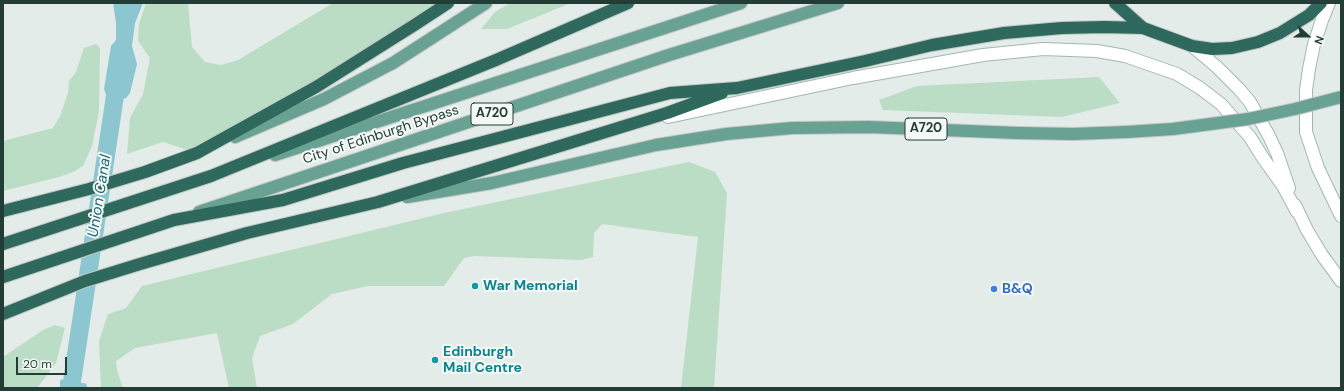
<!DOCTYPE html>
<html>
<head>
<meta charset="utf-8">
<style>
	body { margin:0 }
	#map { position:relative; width:1344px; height:391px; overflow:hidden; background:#e3ece8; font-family:"DM Sans",sans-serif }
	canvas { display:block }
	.frame { position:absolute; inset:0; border:4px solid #233d36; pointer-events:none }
	.north { position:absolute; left:1288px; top:16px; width:40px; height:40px; -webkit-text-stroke:3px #f4f9f6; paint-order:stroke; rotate:111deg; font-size:11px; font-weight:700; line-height:16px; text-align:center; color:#233d36 }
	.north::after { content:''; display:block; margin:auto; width:14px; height:18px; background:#233d36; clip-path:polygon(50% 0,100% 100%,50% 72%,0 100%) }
	.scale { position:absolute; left:16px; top:357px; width:51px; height:18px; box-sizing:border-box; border:2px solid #233d36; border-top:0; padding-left:5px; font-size:12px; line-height:14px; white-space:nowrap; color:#233d36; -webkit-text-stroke:3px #f4f9f6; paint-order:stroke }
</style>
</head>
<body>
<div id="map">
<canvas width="1344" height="391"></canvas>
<div class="frame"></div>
<div class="north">N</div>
<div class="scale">20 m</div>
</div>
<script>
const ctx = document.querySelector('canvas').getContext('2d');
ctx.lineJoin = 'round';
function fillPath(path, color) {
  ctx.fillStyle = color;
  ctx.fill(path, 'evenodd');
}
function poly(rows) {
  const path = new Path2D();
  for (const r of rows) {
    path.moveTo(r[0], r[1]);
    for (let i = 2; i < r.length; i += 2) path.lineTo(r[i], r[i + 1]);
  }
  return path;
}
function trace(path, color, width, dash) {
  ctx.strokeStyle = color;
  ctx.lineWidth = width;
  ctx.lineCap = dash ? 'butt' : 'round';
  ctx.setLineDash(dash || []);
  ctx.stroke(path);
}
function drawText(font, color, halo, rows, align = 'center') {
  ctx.font = font + ' "DM Sans",sans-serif';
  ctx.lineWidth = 4;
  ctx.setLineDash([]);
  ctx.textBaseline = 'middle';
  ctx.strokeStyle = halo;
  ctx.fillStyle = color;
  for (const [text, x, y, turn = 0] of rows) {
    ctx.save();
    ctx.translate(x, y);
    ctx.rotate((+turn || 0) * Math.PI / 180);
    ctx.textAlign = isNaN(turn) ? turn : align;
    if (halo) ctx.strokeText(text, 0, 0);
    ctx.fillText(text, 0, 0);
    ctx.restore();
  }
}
fillPath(poly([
	[146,3,188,3,192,47,205,62,221,65,238,60,333,3,448,3,197,153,163,142,127,154,130,118,143,94,150,58,138,41,139,24],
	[510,3,571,3,507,29,481,29,495,12],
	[96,44,100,48,99,111,92,146,83,166,73,172,59,177,3,191,3,141,53,128,60,116,68,93,69,81,76,72,84,48],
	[1099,77,1120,103,1062,117,883,110,879,100,917,86],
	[689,162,715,172,727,193,714,388,681,388,698,237,602,224,594,233,593,257,581,260,475,256,464,258,444,286,368,286,332,294,293,324,260,336,252,358,257,388,229,388,217,333,135,348,116,361,117,370,123,388,101,388,99,341,108,314,126,308,142,286,444,213],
	[55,325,65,328,56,363,37,388,3,388,3,357,43,330]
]), '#bcddc5');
fillPath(poly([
	[113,3,143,3,135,23,132,46,137,64,130,93,113,114,104,89,111,46,116,40,116,23],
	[76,359,87,386,86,388,60,388,60,381]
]), '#8cc6d0');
fillPath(poly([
	[104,95,115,97,128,99,114,115,112,116],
	[76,357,78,358,88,384,59,379]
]), '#e3ece8');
trace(poly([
	[71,388,116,89]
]), '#8cc6d0', 18);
const secondary = poly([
	[1329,3,1322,20,1314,44,1309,69,1306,90,1306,132,1318,168,1341,216],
	[1192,46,1217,67,1239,89,1250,102,1269,136,1277,153,1289,188],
	[668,117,853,78,983,55,1043,49,1097,51,1125,56,1177,74,1200,88,1221,104,1250,137,1263,158,1283,186,1297,212],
	[1295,205,1307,230,1322,255,1341,281]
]);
const primary = poly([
	[235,137,324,99,393,63,486,3],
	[275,155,741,3],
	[407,197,492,183,656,145,726,134,792,128,869,127,1018,133,1073,134,1126,132],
	[199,212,669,55,838,3]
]);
const highway = poly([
	[1115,3,1143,28,1192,46,1212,49,1232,48,1258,42,1280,33,1309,15,1321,3],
	[3,211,89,189,145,172,197,153,316,87,416,24,448,3],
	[3,244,211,176,496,60,628,3],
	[3,277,174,220,283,200,403,163,670,93,737,88,865,61,932,45,1004,33,1062,28,1104,27,1143,28],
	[3,314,85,281,140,264,247,233,378,202,667,113,722,93]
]);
trace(secondary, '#a1b8b0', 14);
trace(primary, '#c1c9c7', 14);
trace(highway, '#c1c9c7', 14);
trace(secondary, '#fff', 12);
trace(primary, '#69a192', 12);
trace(highway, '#2f695d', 12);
const primaryBridge = poly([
	[1126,132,1173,129,1248,119,1295,109,1341,97]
]);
trace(primaryBridge, '#c1c9c7', 14, []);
trace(primaryBridge, '#69a192', 12);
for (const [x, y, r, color] of [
	[475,286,4,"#0f9aa8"],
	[994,289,4,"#3f7fe0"],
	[435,360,4,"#0f9aa8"]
]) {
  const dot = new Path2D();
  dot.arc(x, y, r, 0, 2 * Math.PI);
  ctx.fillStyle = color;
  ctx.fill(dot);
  trace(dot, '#f4f9f6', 1.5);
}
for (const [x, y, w] of [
	[492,114,42],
	[926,129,42]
]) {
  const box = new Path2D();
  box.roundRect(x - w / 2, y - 11, w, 22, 3);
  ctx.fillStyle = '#f4f9f6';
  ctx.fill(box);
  trace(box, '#233d36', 1);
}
drawText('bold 13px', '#233d36', null, [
	["A720",492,114],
	["A720",926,129]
]);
drawText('14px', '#233d36', '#f4f9f6', [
	["City of Edinburgh Bypass",381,135,-18]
]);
drawText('bold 14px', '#0d838f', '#f4f9f6', [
	["War Memorial",483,286],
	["Edinburgh",443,352],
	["Mail Centre",443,368]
], 'left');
drawText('bold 14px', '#366cbe', '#f4f9f6', [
	["B&Q",1002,289]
], 'left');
drawText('italic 15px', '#1e6978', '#f4f9f6', [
	["Union Canal",100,196,-81]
]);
</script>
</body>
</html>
